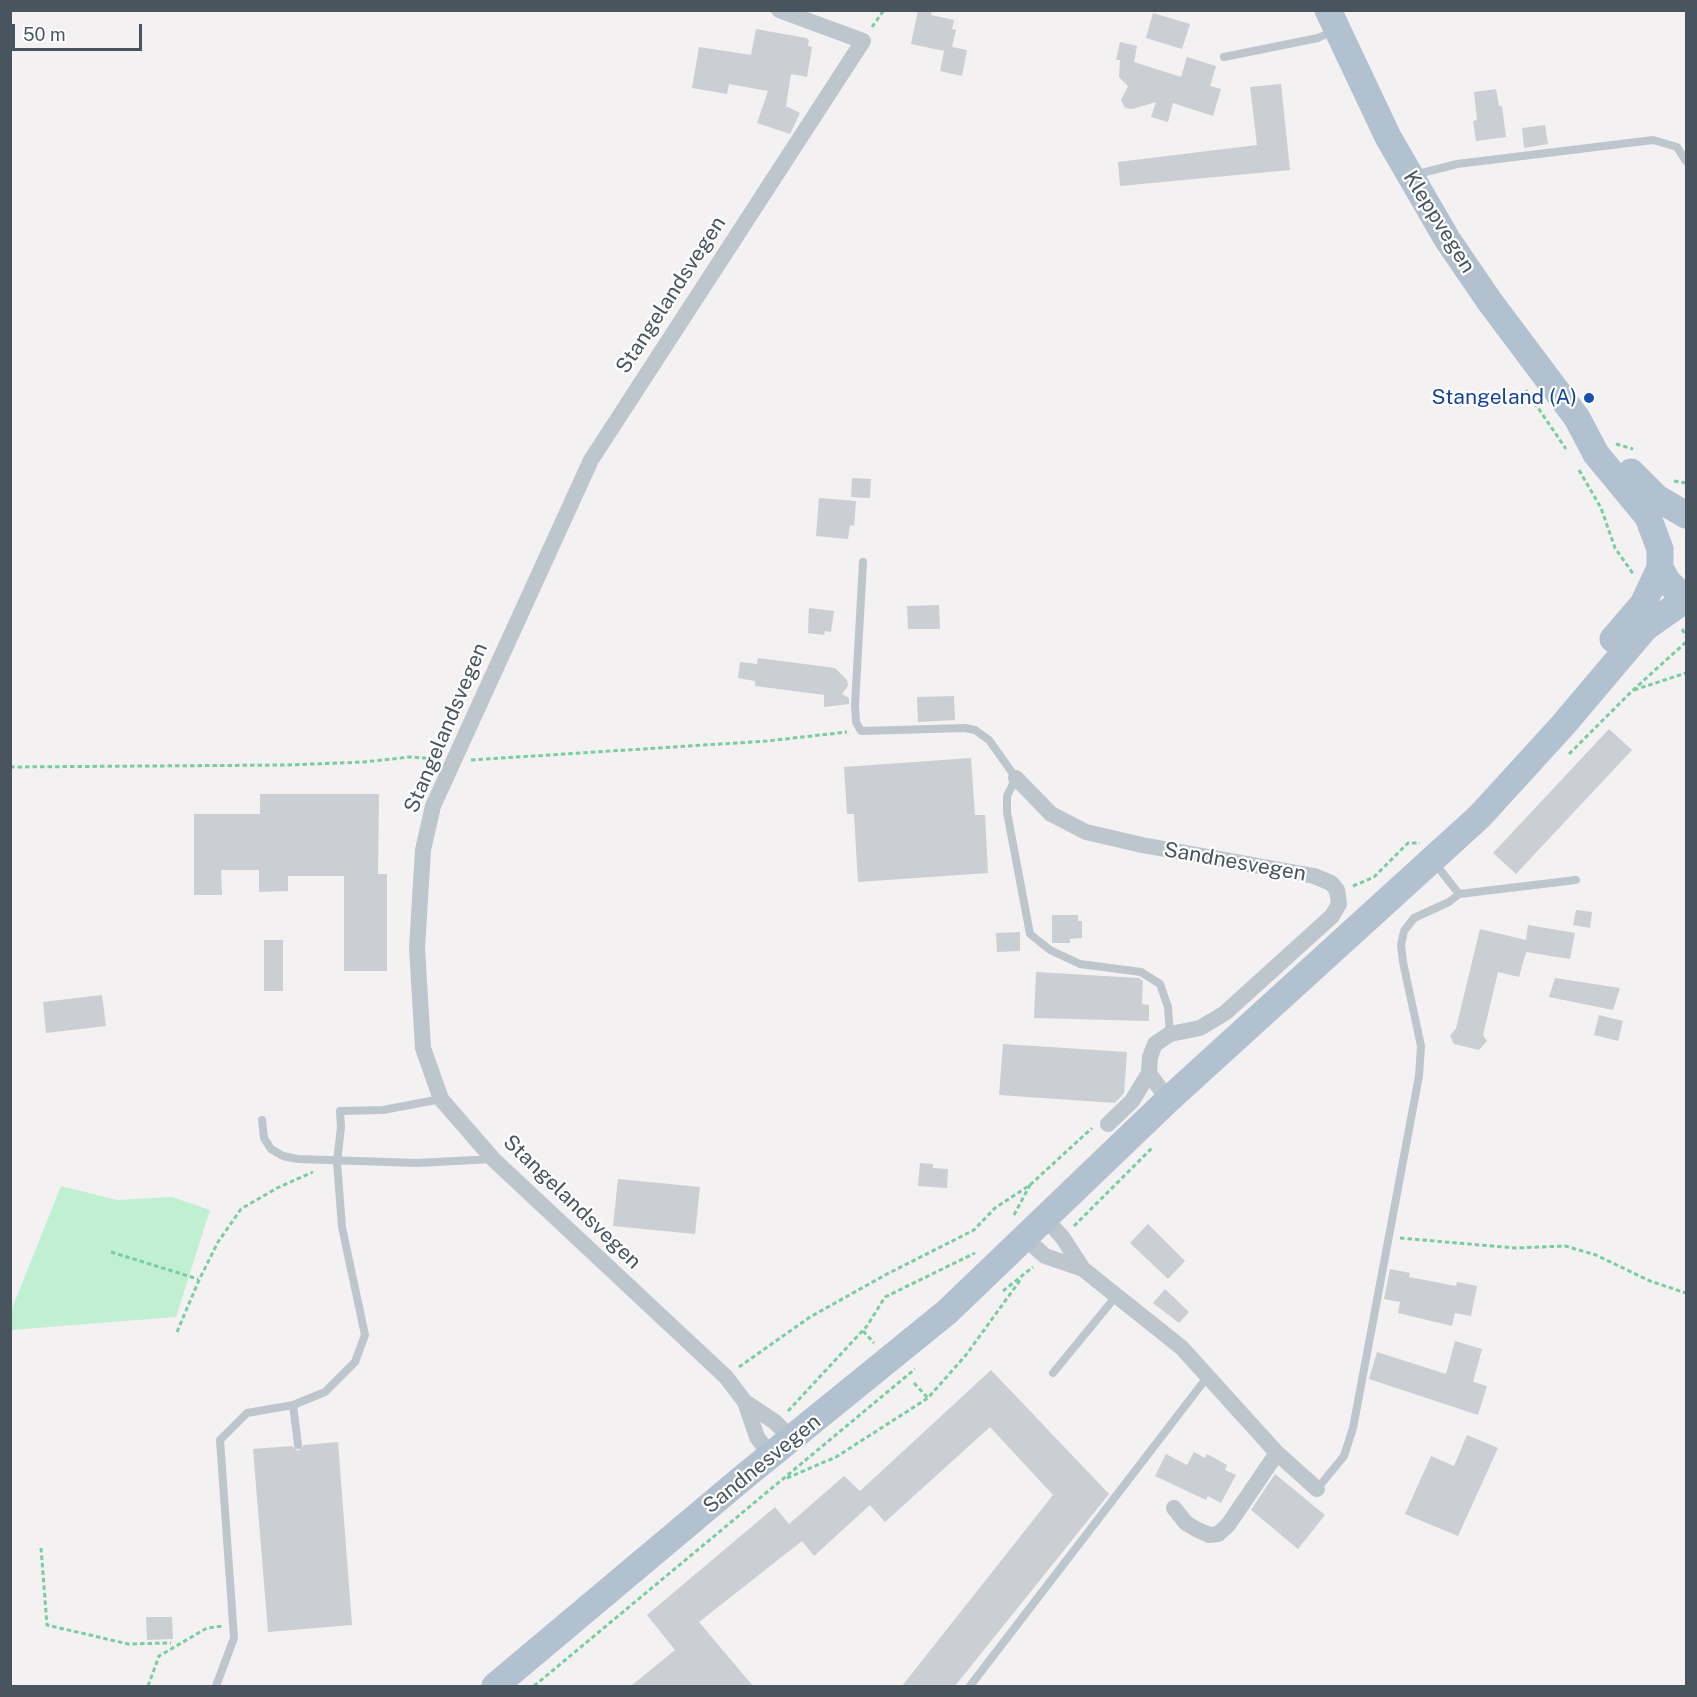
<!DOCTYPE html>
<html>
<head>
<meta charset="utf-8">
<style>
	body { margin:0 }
	#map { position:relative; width:1697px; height:1697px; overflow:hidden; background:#f3f1f1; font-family:"Public Sans",sans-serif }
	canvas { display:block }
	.frame { position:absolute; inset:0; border:12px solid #49555e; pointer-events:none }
	.scale { position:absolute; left:12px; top:24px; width:130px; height:27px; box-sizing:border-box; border:3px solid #49555e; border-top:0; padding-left:8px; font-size:18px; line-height:21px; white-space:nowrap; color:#49555e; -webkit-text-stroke:4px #fff; paint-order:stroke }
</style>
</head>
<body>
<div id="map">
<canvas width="1697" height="1697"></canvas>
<div class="frame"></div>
<div class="scale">50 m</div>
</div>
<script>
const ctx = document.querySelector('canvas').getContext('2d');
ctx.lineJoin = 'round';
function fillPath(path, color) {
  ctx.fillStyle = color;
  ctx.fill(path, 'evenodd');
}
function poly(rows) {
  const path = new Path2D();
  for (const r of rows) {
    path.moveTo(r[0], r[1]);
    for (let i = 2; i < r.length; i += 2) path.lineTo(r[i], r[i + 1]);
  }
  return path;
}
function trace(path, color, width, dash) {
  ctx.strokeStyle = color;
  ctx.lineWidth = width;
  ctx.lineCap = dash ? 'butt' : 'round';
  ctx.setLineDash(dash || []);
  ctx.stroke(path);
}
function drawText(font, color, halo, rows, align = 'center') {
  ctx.font = font + ' "Public Sans",sans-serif';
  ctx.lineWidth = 4.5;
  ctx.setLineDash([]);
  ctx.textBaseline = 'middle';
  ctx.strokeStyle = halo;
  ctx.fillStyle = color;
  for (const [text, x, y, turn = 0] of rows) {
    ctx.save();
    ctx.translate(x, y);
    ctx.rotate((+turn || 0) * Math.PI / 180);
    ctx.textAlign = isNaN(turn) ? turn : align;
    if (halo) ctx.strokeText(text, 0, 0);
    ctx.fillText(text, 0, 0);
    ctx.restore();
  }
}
fillPath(poly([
	[61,1186,117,1200,172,1197,210,1210,176,1317,11,1330,11,1311]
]), '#c1efd2');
fillPath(poly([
	[918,10,932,10,931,15,954,20,952,29,956,30,952,47,967,50,962,76,940,71,944,51,911,44],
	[1153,13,1190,24,1182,49,1146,38],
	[756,29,806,38,809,40,808,46,812,47,807,77,791,74,786,106,800,113,790,134,757,123,768,91,729,84,727,94,692,88,699,47,751,55],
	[1120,42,1137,46,1134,62,1181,77,1187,57,1216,66,1210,86,1221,89,1213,116,1173,103,1168,122,1151,117,1156,102,1132,109,1125,108,1121,100,1128,86,1119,77,1120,60,1116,60],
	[1281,84,1290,170,1120,186,1118,162,1257,145,1250,87],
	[1496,89,1499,106,1502,106,1506,137,1476,141,1473,121,1477,120,1474,92],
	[1545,125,1548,144,1524,148,1522,128],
	[852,478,871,479,870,498,851,497],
	[819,498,856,501,854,526,850,525,848,539,816,536],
	[939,605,940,629,908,629,907,606],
	[809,608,834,611,831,632,825,631,824,635,808,633],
	[758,658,835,668,847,680,848,686,842,694,849,698,849,704,824,707,824,695,755,686,755,681,738,678,740,662,757,664],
	[954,696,955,720,918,722,917,697],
	[1609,729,1632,750,1516,874,1493,853],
	[971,758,975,815,985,815,988,873,858,882,854,814,847,814,844,767],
	[260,794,379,794,378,874,387,874,387,971,344,971,344,876,288,876,288,891,259,892,259,870,221,870,222,895,194,895,194,814,260,814],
	[1576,910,1592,912,1590,928,1573,925],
	[1052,915,1078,915,1078,921,1082,921,1082,938,1070,939,1070,943,1052,943],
	[1528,925,1575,933,1570,959,1526,952,1519,977,1498,972,1483,1035,1487,1041,1479,1050,1454,1044,1450,1036,1456,1028,1480,929,1526,940],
	[1020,932,1020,951,997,952,996,933],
	[264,940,283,940,283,991,264,991],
	[1036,972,1139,978,1143,981,1142,1004,1149,1005,1149,1021,1034,1018],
	[1555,978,1620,988,1613,1010,1549,997],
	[102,995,106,1026,46,1033,43,1002],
	[1599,1015,1623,1021,1618,1041,1594,1035],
	[1003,1044,1127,1052,1124,1093,1115,1103,999,1095],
	[920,1163,933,1164,933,1168,948,1169,947,1188,918,1186],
	[618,1179,700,1187,695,1234,613,1226],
	[1148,1224,1185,1261,1168,1279,1130,1243],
	[1390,1269,1410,1273,1409,1277,1456,1286,1457,1282,1477,1286,1471,1316,1455,1313,1452,1326,1398,1313,1400,1302,1384,1299],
	[1165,1289,1189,1312,1179,1323,1153,1303],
	[1455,1341,1482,1349,1473,1382,1487,1386,1478,1415,1369,1379,1377,1352,1446,1374],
	[991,1370,1109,1494,955,1686,902,1686,1053,1495,990,1427,885,1522,870,1505,814,1556,802,1541,699,1622,753,1686,631,1686,675,1650,647,1615,775,1507,789,1524,844,1476,860,1491],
	[1467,1435,1498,1448,1458,1536,1405,1514,1431,1456,1454,1466],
	[338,1442,352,1625,268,1632,253,1449,292,1446,298,1451,304,1445],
	[1194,1452,1205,1458,1207,1454,1227,1465,1225,1470,1236,1475,1221,1503,1208,1496,1206,1500,1155,1476,1166,1454,1187,1465],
	[1275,1474,1325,1515,1298,1549,1251,1510],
	[146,1617,172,1617,173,1639,147,1640]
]), '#cbced3');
trace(poly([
	[872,27,884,10],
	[1526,390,1566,449],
	[1616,444,1633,449],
	[1579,470,1601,508,1615,548,1634,575],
	[1674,481,1686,483],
	[1682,629,1686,636],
	[1634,690,1686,673],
	[1569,754,1632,691,1686,642],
	[471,760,767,741,847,732],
	[10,767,287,765,364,762,410,757,438,759],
	[1353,886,1374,877,1408,843,1420,843],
	[1014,1215,1030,1185],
	[1074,1226,1152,1148],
	[1400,1238,1515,1248,1565,1246,1596,1255,1650,1281,1686,1293],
	[111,1252,198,1279],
	[1003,1291,1033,1267],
	[863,1331,874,1343],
	[177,1332,199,1280,218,1242,241,1209,277,1188,313,1172],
	[739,1367,810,1317,887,1274,974,1230,995,1208,1030,1185,1092,1128],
	[914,1383,928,1398],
	[788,1411,867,1326,885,1297,975,1253],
	[787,1478,836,1457,928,1398,966,1355,1021,1279],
	[41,1548,47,1625,128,1644,171,1643],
	[148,1686,159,1656,207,1628,223,1626],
	[534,1686,915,1369]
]), '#7acda2', 3, [4.5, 3]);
trace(poly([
	[1224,57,1318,38,1333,31],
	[1414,175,1457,164,1653,140,1677,147,1686,161],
	[863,562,855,705,856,722,861,731,965,728,975,730,989,740,1016,778,1007,796,1007,812,1030,934,1050,950,1080,964,1141,972,1160,984,1168,1007,1170,1034],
	[1434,862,1459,894],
	[262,1120,264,1138,271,1149,283,1156,298,1159,417,1163,493,1159],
	[1053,1373,1117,1295],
	[293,1405,298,1445],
	[1317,1489,1344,1456,1353,1428,1419,1076,1421,1046,1403,962,1401,945,1404,931,1414,918,1449,902,1459,894,1576,880],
	[216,1686,234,1638,220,1440,247,1413,293,1405,325,1392,355,1362,365,1335,342,1227,337,1162,341,1127,340,1111,383,1110,441,1099],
	[970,1686,1208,1376]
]), '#bdc6cd', 8);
trace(poly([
	[1016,778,1051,814,1086,832,1142,845,1314,876,1331,883,1337,890,1339,904,1332,916,1225,1013,1200,1028,1170,1034,1155,1044,1150,1057,1149,1073,1168,1100],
	[1108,1124,1132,1101,1149,1073],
	[1045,1218,1063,1238,1083,1269],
	[1025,1238,1045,1256,1083,1269,1182,1348,1277,1453,1317,1489],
	[745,1402,775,1422,792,1439],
	[770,1455,757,1437,745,1402,726,1377,493,1159,441,1099,423,1048,417,948,423,850,433,806,591,460,863,41,779,10],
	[1174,1508,1186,1523,1196,1529,1209,1535,1218,1534,1228,1525,1277,1453]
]), '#bdc6cd', 16);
trace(poly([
	[1328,10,1388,137,1447,239,1490,302,1577,418,1596,454,1648,517,1660,549,1660,568,1667,581,1677,591,1686,594],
	[1631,472,1657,498,1686,515],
	[1613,639,1643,604,1660,568],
	[495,1686,745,1476,947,1312,1168,1100,1480,816,1563,725,1645,628,1686,599]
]), '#b2c1cf', 27);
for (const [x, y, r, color] of [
	[1589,398,6,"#1a4fb4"]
]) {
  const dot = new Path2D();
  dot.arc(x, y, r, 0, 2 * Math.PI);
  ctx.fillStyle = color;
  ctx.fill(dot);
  trace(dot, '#fff', 2);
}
drawText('21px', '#49555e', '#fff', [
	["Kleppvegen",1439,222,58],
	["Stangelandsvegen",671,295,-57],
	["Stangelandsvegen",446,728,-67],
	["Sandnesvegen",1235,862,10],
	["Stangelandsvegen",572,1202,44],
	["Sandnesvegen",762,1464,-39]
]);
drawText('21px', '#164399', '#fff', [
	["Stangeland (A)",1577,398]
], 'right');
</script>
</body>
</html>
